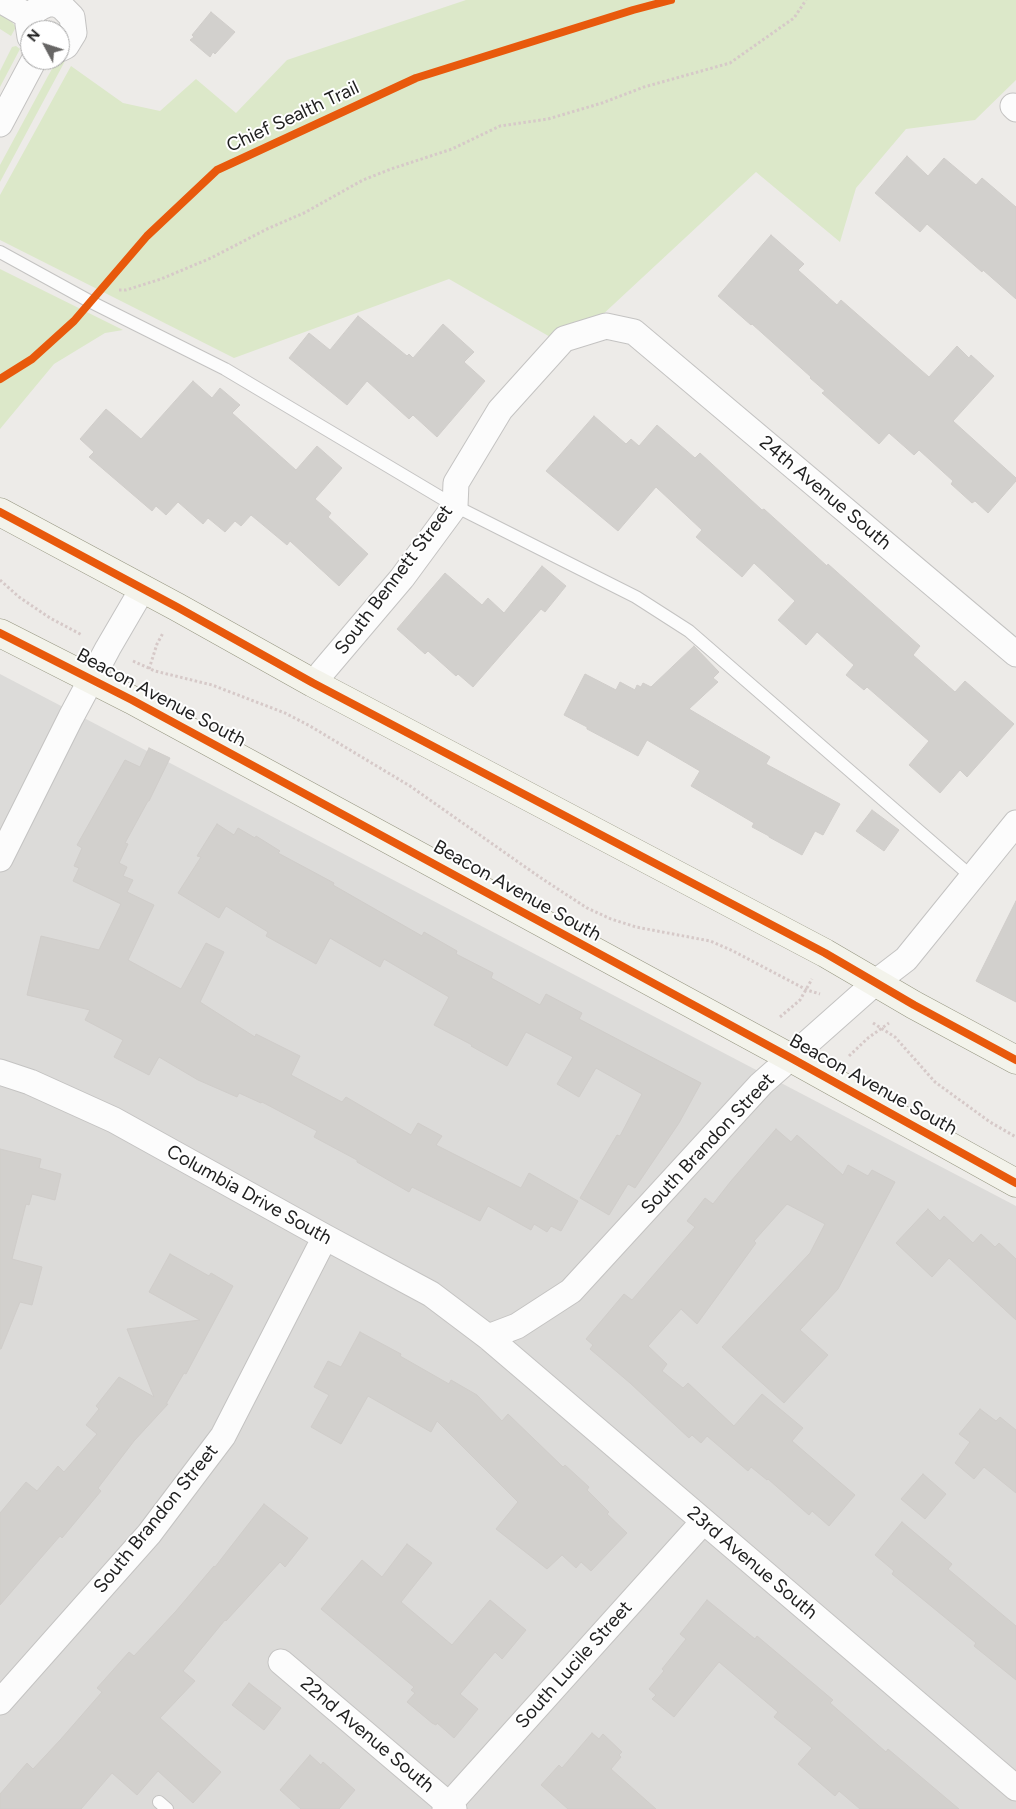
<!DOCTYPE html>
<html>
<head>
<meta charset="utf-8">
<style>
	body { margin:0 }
	#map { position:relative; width:1016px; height:1809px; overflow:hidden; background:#edebe8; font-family:Figtree,sans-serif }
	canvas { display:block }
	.north { position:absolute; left:20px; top:20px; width:50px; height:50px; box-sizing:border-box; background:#fff; border:1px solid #a5a5a5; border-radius:50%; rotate:310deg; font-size:14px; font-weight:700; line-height:20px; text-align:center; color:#1f1f1f }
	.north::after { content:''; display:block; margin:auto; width:18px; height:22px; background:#676665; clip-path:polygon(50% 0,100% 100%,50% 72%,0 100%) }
</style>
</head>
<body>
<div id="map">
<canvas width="1016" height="1809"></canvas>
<div class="north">N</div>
</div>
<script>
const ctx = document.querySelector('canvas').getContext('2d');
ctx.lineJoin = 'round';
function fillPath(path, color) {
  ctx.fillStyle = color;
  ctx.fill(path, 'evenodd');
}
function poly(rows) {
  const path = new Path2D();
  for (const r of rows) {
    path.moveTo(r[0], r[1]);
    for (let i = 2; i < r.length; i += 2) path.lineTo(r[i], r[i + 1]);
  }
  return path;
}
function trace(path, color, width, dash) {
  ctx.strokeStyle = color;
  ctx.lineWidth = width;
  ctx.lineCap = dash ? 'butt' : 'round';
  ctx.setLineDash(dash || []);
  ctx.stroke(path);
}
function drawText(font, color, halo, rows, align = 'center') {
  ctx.font = font + ' Figtree,sans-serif';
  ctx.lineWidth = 4;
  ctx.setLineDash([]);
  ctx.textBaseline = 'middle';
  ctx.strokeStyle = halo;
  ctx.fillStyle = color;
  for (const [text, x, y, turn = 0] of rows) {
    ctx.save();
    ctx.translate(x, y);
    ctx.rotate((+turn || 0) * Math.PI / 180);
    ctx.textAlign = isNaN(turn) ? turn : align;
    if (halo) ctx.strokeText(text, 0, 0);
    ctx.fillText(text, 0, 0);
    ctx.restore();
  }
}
fillPath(poly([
	[0,674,1016,1206,1016,1809,0,1809]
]), '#dcdbd9');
fillPath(poly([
	[466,0,1016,0,1016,80,975,120,906,129,856,188,840,242,756,172,600,317,574,322,552,338,449,279,234,358,0,240,0,195,71,66,123,103,160,111,196,79,236,113,287,60],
	[0,13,8,17,16,27,11,36,0,29],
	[16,46,20,49,0,87,0,71,12,47],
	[65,61,0,182,0,165,48,76,52,69],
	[0,269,123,330,105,333,54,364,0,429]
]), '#dce8c9');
const building = poly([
	[211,12,235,32,215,54,213,52,210,57,190,40,194,37,192,35,211,12],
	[907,156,928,176,944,158,976,185,982,178,1016,207,1016,299,983,270,982,272,927,224,920,232,875,193,907,156],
	[771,235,804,264,798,270,837,305,841,300,929,377,957,346,969,358,971,355,994,376,953,421,1016,478,1016,481,988,513,975,501,972,503,951,484,953,481,919,450,914,455,889,433,879,444,822,393,825,391,810,378,811,377,752,324,751,325,718,296,771,235],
	[358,316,407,356,409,354,413,358,443,324,474,352,464,362,485,381,437,437,413,415,409,419,367,381,347,405,289,358,309,333,330,350,358,316],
	[193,381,212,398,220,388,240,405,232,413,296,470,317,446,342,468,315,499,331,513,328,517,368,554,339,586,290,541,287,545,251,515,241,526,235,521,225,532,208,518,203,524,178,502,166,515,156,506,152,511,89,457,94,452,80,439,106,409,141,439,193,381],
	[594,416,626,444,631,439,639,446,657,425,695,458,700,453,762,510,764,509,827,566,828,564,920,646,913,655,955,692,965,681,1014,724,967,777,960,770,940,793,909,765,929,741,867,687,864,690,846,675,854,665,817,632,806,645,778,620,795,601,754,563,742,577,696,537,702,530,656,487,618,531,546,471,594,416],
	[542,566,566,586,545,612,541,609,473,687,458,674,456,676,428,651,425,654,397,629,445,573,482,605,488,598,504,613,542,566],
	[694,646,719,672,713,678,718,682,689,709,770,757,766,764,840,804,823,835,815,831,802,855,769,837,769,836,752,827,754,823,691,786,700,771,647,740,638,756,587,729,587,727,564,715,585,674,616,690,620,682,635,690,637,685,641,687,643,683,651,687,694,646],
	[149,748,170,758,149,801,148,801,125,843,128,844,119,863,127,867,123,876,133,880,127,892,154,905,128,960,181,989,206,943,224,952,200,1002,255,1037,256,1034,300,1056,291,1075,342,1102,346,1097,411,1135,418,1123,442,1136,436,1145,521,1188,529,1173,578,1201,561,1231,551,1226,547,1232,534,1224,531,1230,488,1206,480,1221,412,1187,409,1192,357,1162,357,1160,314,1137,317,1131,262,1102,261,1103,239,1093,237,1097,198,1080,159,1057,149,1075,114,1057,123,1040,85,1020,90,1010,27,995,41,936,99,950,121,904,73,881,79,868,74,866,82,848,77,845,125,760,140,767,149,748],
	[872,810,899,830,884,851,856,831,872,810],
	[217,824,234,835,238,828,255,838,256,836,280,851,278,853,334,883,333,885,422,936,424,932,457,951,456,954,493,973,491,978,540,1005,546,994,582,1013,579,1019,701,1083,679,1123,635,1188,628,1184,609,1215,580,1198,617,1135,620,1136,642,1094,596,1068,579,1097,557,1084,573,1057,526,1032,507,1066,471,1046,472,1045,434,1025,449,997,384,959,380,967,330,938,316,964,266,936,268,932,226,906,219,918,178,893,201,857,197,856,217,824],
	[1016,901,1016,1002,976,981,1016,901],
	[776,1129,791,1142,797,1135,843,1175,848,1165,868,1176,872,1170,895,1182,838,1289,800,1330,828,1355,784,1403,722,1347,810,1253,825,1224,787,1204,754,1241,756,1243,697,1324,681,1309,648,1346,667,1364,662,1371,683,1388,688,1383,734,1426,762,1394,803,1428,792,1441,855,1495,829,1526,812,1511,809,1515,768,1479,767,1480,751,1467,748,1471,707,1436,701,1443,692,1435,689,1438,630,1383,590,1349,593,1345,586,1339,624,1294,632,1300,695,1227,687,1221,705,1198,713,1204,731,1181,776,1129],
	[0,1149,41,1159,39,1168,61,1174,55,1200,32,1194,29,1205,26,1204,12,1259,42,1267,32,1305,20,1302,1,1349,0,1349,0,1149],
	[928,1209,940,1221,944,1216,973,1243,981,1234,995,1247,999,1243,1016,1259,1016,1320,949,1258,932,1277,896,1243,928,1209],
	[170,1254,209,1276,211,1273,233,1286,186,1374,184,1373,166,1404,168,1404,134,1441,98,1488,101,1491,62,1538,60,1536,0,1605,0,1513,26,1482,37,1491,58,1466,64,1472,97,1434,86,1425,99,1409,96,1406,119,1377,154,1397,127,1329,200,1320,149,1292,170,1254],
	[360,1332,401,1354,400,1356,449,1384,451,1380,477,1395,502,1421,508,1414,563,1467,565,1465,589,1487,587,1490,609,1512,607,1514,627,1533,591,1571,581,1562,576,1568,562,1555,547,1569,496,1529,518,1502,437,1421,431,1432,368,1396,341,1444,311,1427,329,1395,314,1387,328,1361,341,1367,360,1332],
	[980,1409,996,1421,1000,1417,1016,1430,1016,1493,984,1467,974,1479,955,1463,970,1442,959,1434,980,1409],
	[923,1474,946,1494,925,1519,901,1499,923,1474],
	[264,1504,308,1538,285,1567,280,1562,226,1621,225,1620,183,1671,195,1681,160,1718,221,1772,193,1803,158,1771,137,1795,112,1773,81,1809,0,1809,0,1794,27,1763,33,1769,61,1739,102,1692,97,1688,129,1652,134,1656,176,1611,214,1566,215,1567,264,1504],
	[902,1522,952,1564,948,1569,1016,1626,1016,1680,974,1646,976,1643,892,1574,894,1571,875,1555,902,1522],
	[407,1544,432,1563,401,1602,452,1645,490,1600,526,1630,502,1659,495,1652,460,1694,478,1709,454,1738,437,1723,436,1725,432,1723,407,1702,415,1693,411,1690,414,1687,321,1609,362,1560,382,1577,407,1544],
	[707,1600,755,1639,757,1636,833,1700,830,1703,886,1752,888,1749,959,1809,860,1809,839,1791,835,1796,798,1764,812,1748,774,1717,778,1712,719,1662,674,1717,652,1699,656,1695,649,1689,664,1671,662,1669,686,1639,680,1634,707,1600],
	[249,1683,281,1708,264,1730,232,1705,249,1683],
	[592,1733,599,1739,603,1734,622,1752,619,1755,621,1757,611,1769,656,1809,568,1809,541,1785,559,1765,562,1768,592,1733],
	[310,1755,321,1765,323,1762,355,1790,339,1809,301,1809,280,1790,310,1755]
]);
fillPath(building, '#d2d0cd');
trace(building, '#d0cdca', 1);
const lane = poly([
	[0,252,91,302,225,369,455,506,636,597,689,631,972,877],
	[159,1802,167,1809]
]);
const street = poly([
	[0,0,30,17],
	[30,37,28,24,35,11,41,7,48,4,56,4,62,7,72,17,74,33,66,46,60,49],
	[1013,106,1016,109],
	[0,124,34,60],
	[313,683,402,578,455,506,456,483,500,410,564,339,606,326,634,332,1016,654],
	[0,859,71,717,108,648,143,588],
	[0,1072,30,1082,114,1120,325,1237,431,1294,488,1337,1016,1788],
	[488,1337,517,1326,571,1291,761,1084,876,982,906,959,1016,823],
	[281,1662,454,1809],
	[0,1702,149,1534,223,1436,325,1237],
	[445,1809,703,1522]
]);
const secondary = poly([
	[0,512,177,607,313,683,825,953,914,1005,1016,1060],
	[0,633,132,700,791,1058,1016,1183]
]);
trace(lane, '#c4c3c2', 14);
trace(street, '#c4c3c2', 27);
trace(secondary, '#969681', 29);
trace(poly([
	[119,290,126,290,161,279,211,258,267,229,304,213,363,180,391,169,452,149,500,126,548,119,602,103,644,87,730,63,794,18,806,0],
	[0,580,19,597,50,618,82,635],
	[133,661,155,671,212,685,285,713,310,726,410,786,541,878,587,908,611,919,636,927,710,941,733,951,807,990,820,994],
	[149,669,157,644,163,633],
	[780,1017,800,1000,812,979],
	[873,1023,895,1037,935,1082,990,1122,1016,1137],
	[849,1056,868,1038,889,1023]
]), '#d6c9c8', 3, [2.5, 2.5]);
trace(lane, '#fcfcfc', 12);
trace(street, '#fcfcfc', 25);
trace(secondary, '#f3f3eb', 28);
trace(poly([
	[0,379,32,359,74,321,147,236,217,170,416,78,633,10,671,0],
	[0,512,177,607,313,683,825,953,914,1005,1016,1060],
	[0,633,132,700,791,1058,1016,1183]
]), '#e8590c', 8);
drawText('19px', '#1f1f1f', '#fff', [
	["Chief Sealth Trail",293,117,-25],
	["24th Avenue South",825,493,40],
	["South Bennett Street",394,580,-53],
	["Beacon Avenue South",161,698,28],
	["Beacon Avenue South",517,891,29],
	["Beacon Avenue South",873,1085,29],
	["South Brandon Street",708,1144,-47],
	["Columbia Drive South",249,1195,29],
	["South Brandon Street",156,1519,-51],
	["23rd Avenue South",752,1563,40],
	["South Lucile Street",574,1665,-48],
	["22nd Avenue South",367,1735,40]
]);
</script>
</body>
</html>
